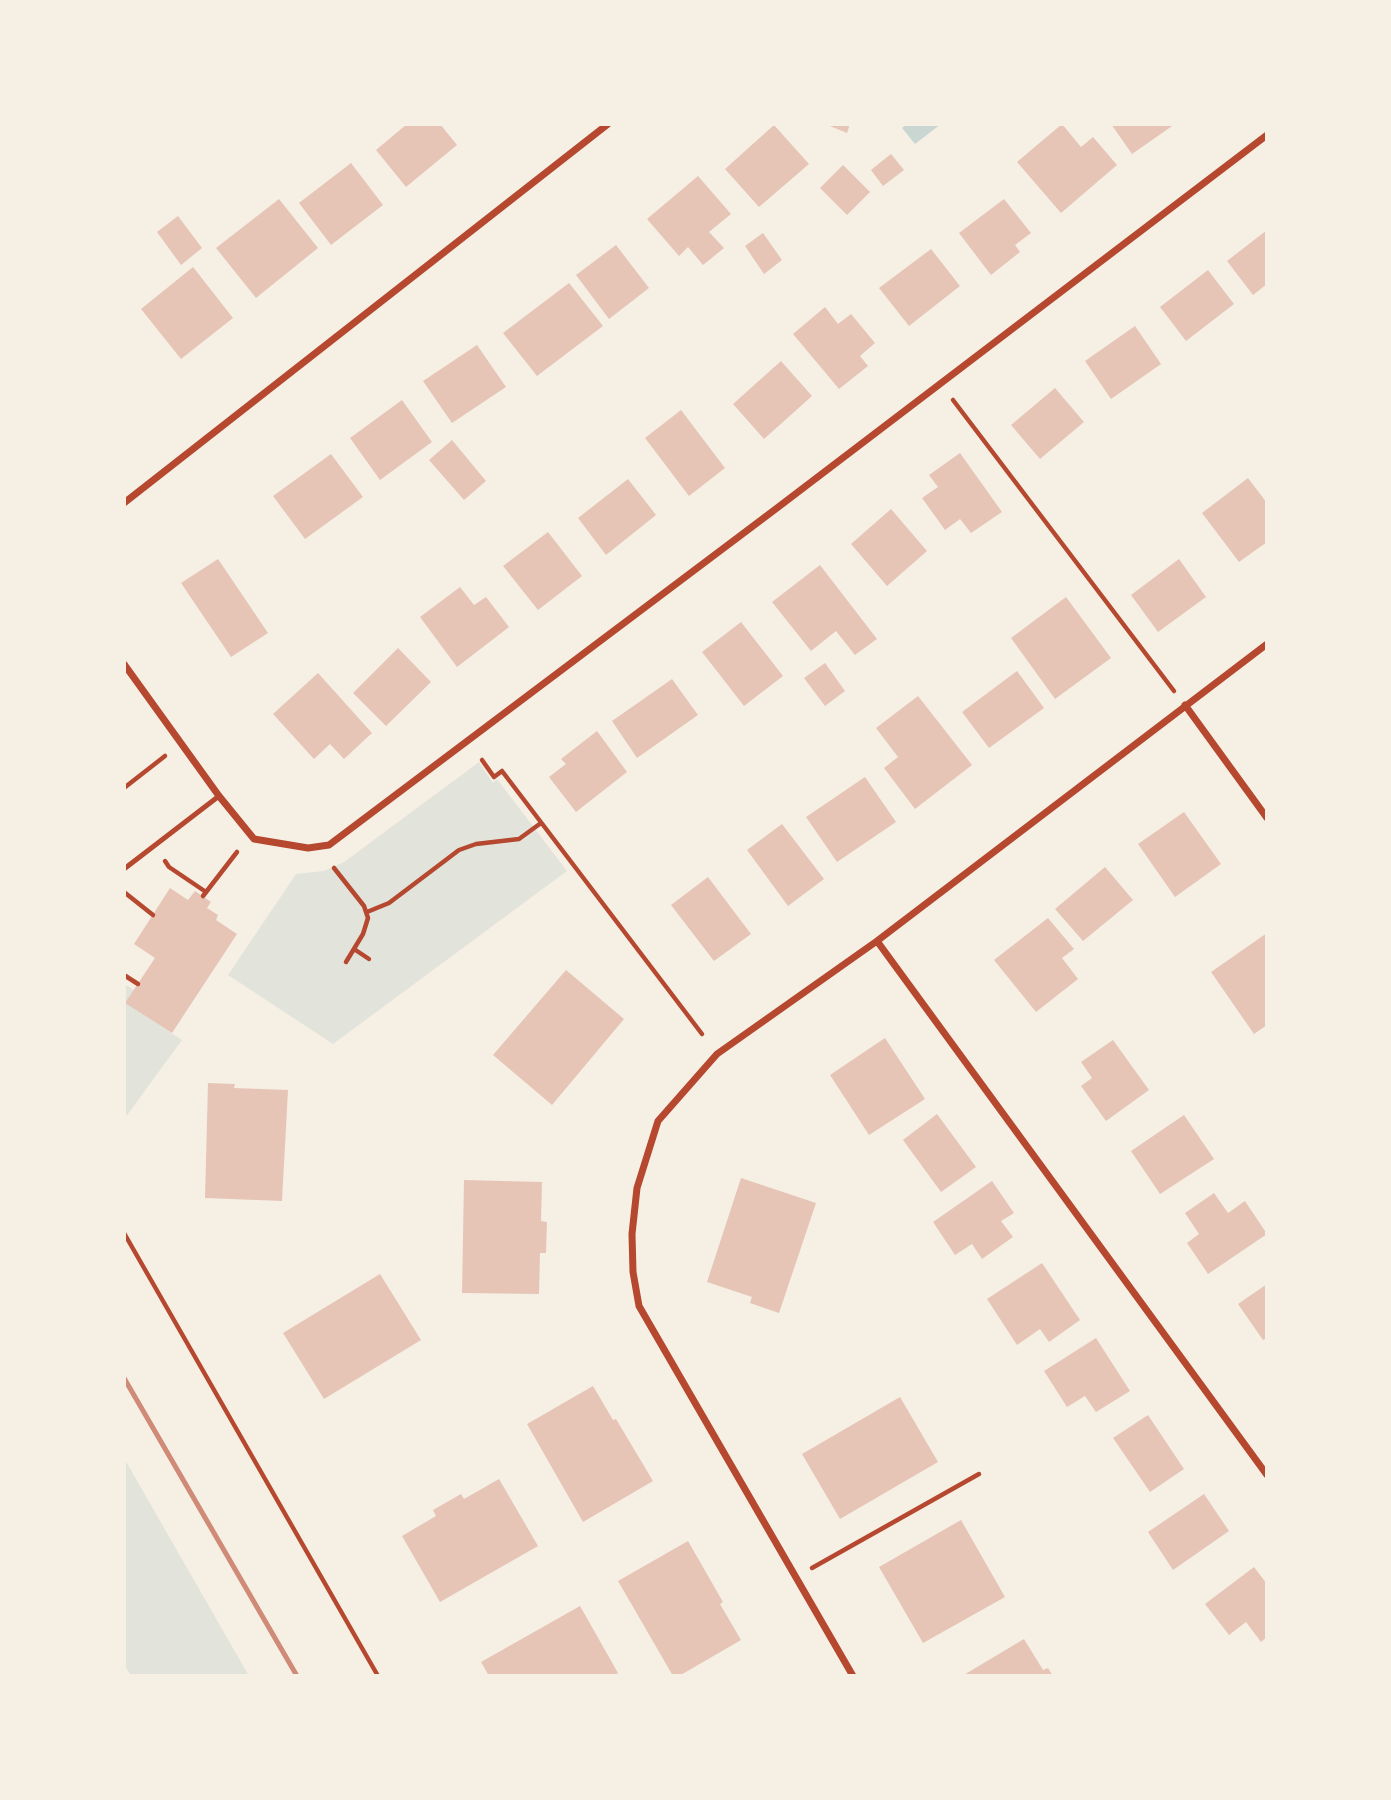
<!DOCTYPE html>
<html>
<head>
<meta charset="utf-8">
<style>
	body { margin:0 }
	#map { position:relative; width:1391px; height:1800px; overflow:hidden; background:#f6efe4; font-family:"Archivo Narrow",sans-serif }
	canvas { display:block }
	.frame { position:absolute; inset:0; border:126px solid #f6efe4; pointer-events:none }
</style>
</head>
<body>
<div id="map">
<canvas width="1391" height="1800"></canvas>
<div class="frame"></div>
</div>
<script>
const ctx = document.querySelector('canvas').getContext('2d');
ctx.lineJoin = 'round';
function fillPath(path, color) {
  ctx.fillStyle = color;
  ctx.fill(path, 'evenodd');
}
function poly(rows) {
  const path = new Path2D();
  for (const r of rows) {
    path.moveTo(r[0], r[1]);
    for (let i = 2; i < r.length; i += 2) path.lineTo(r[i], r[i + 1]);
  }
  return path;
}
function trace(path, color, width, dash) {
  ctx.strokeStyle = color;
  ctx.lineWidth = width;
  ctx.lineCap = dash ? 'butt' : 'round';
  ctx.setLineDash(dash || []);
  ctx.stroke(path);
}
fillPath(poly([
	[479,762,493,783,497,779,567,871,333,1044,228,975,296,874,324,871,344,862],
	[124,984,134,990,126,1003,182,1040,125,1118],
	[124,1458,249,1676,131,1676,124,1664]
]), '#e2e4dc');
fillPath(poly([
	[907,124,941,124,915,144,902,128]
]), '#c9d6d2');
fillPath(poly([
	[407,124,440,124,457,145,406,187,376,150],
	[825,124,850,124,847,133],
	[1062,124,1081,147,1093,137,1117,165,1061,213,1017,162],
	[1111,124,1175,124,1132,154],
	[774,125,809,164,759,207,725,169],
	[891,154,904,170,883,186,871,170],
	[351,163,383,205,331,245,299,203],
	[843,165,870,192,847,215,820,188],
	[698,176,731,214,709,232,724,248,703,265,688,247,679,256,647,219],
	[279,199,318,248,256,298,216,248],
	[1004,199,1031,233,1015,245,1020,252,991,275,959,233],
	[178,216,202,248,181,265,157,232],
	[1267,230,1267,284,1253,295,1227,261],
	[763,233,782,260,764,274,745,246],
	[616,245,649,288,609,319,576,275],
	[931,249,960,286,909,326,879,288],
	[193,267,233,318,181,359,141,309],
	[1208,270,1234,304,1186,341,1160,307],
	[569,283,603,326,537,376,503,333],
	[825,307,838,324,851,314,875,343,860,356,868,366,839,389,793,334],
	[1135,326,1161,364,1111,399,1085,361],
	[477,345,506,387,452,423,423,381],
	[781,361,812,396,764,439,733,404],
	[1055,388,1084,422,1040,459,1011,425],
	[402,400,432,442,380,480,350,438],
	[681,410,725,468,689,496,645,438],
	[452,440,486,481,464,500,429,460],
	[960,453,1002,512,971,533,960,519,945,530,922,498,938,487,929,475],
	[331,454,363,497,305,539,273,496],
	[1248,478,1267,503,1267,542,1239,562,1202,513],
	[628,479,656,515,606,555,578,518],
	[891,509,927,551,887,586,851,544],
	[548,532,582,576,538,610,503,566],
	[218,559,268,633,231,657,181,583],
	[1179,559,1206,597,1158,632,1131,595],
	[820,565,877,639,855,655,836,631,811,651,772,602],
	[460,587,474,605,486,597,509,627,457,667,420,617],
	[1066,597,1111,658,1055,699,1011,638],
	[741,622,783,676,744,706,702,652],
	[398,648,431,682,386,726,353,693],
	[825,663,845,691,825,706,804,678],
	[1017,671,1044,708,989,748,962,712],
	[318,673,372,733,344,759,330,744,314,759,273,714],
	[672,679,698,715,637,758,612,721],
	[918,696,972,765,915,809,884,768,898,757,876,728],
	[597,731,627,772,576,812,549,777,566,764,561,759],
	[865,777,896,822,837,862,806,817],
	[1184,812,1221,864,1175,897,1138,844],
	[782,824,824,879,788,906,747,850],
	[1105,867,1133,900,1083,941,1055,909],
	[708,877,751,934,714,961,671,905],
	[170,888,188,900,195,891,211,902,207,908,218,915,216,920,237,934,172,1033,125,1003,155,958,134,944],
	[1048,918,1074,949,1062,958,1078,979,1036,1012,994,960],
	[1267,933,1267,1025,1254,1034,1211,972],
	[566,970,624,1019,552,1105,493,1055],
	[885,1038,925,1099,869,1135,830,1075],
	[1113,1040,1149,1090,1106,1121,1081,1086,1092,1078,1081,1062],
	[208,1083,235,1084,234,1088,288,1090,282,1201,205,1198],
	[937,1114,976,1167,941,1192,903,1140],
	[1184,1115,1214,1159,1160,1194,1131,1151],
	[741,1178,816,1203,779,1313,750,1303,752,1297,707,1282],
	[464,1180,542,1182,541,1221,547,1222,546,1253,540,1253,539,1294,462,1293],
	[992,1181,1014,1213,1001,1221,1013,1237,982,1259,972,1244,955,1255,933,1222],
	[1214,1193,1228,1213,1245,1201,1267,1234,1208,1274,1187,1243,1199,1234,1185,1213],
	[1042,1263,1080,1320,1049,1342,1040,1329,1017,1345,987,1299],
	[380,1274,421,1340,324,1399,283,1333],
	[1267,1284,1267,1338,1263,1340,1238,1304],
	[1096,1338,1130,1391,1096,1412,1085,1396,1067,1407,1044,1371],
	[593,1386,613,1420,616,1419,653,1481,583,1522,527,1424],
	[900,1397,938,1462,840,1519,802,1454],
	[1148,1415,1184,1469,1150,1492,1113,1438],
	[499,1479,538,1546,440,1602,402,1536,436,1516,433,1510,461,1494,464,1499],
	[1204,1494,1229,1531,1173,1570,1148,1532],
	[961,1520,1005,1597,923,1643,879,1567],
	[688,1541,723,1602,720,1604,741,1640,679,1676,673,1676,618,1581],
	[1254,1567,1267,1584,1267,1637,1261,1642,1246,1622,1229,1635,1205,1604],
	[580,1606,618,1673,614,1676,489,1676,481,1662],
	[1024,1639,1043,1670,1048,1668,1053,1676,962,1676]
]), '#e6c5b7');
trace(poly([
	[953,400,1174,691],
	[482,760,494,777,502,771,702,1034],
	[124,788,165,756],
	[165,861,169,867,206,892],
	[334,868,364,906,368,918,363,934,346,962],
	[124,892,153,915],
	[203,896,237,852],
	[367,912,389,903,459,850,476,844,519,839,541,823],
	[354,949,369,959],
	[124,975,138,984],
	[124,1233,378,1676],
	[812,1568,979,1474]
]), '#b5482f', 4.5);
trace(poly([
	[124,869,219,796]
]), '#b5482f', 5);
trace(poly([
	[124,503,608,124],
	[124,664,219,796,254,839,308,848,329,845,777,508,1267,135],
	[1185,705,1267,818],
	[877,941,1267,1475],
	[853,1676,639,1306,633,1272,632,1234,637,1188,658,1121,717,1054,877,941,1267,644]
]), '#b5482f', 7);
trace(poly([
	[124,1378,297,1676]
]), '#cf8b77', 5);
</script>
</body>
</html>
